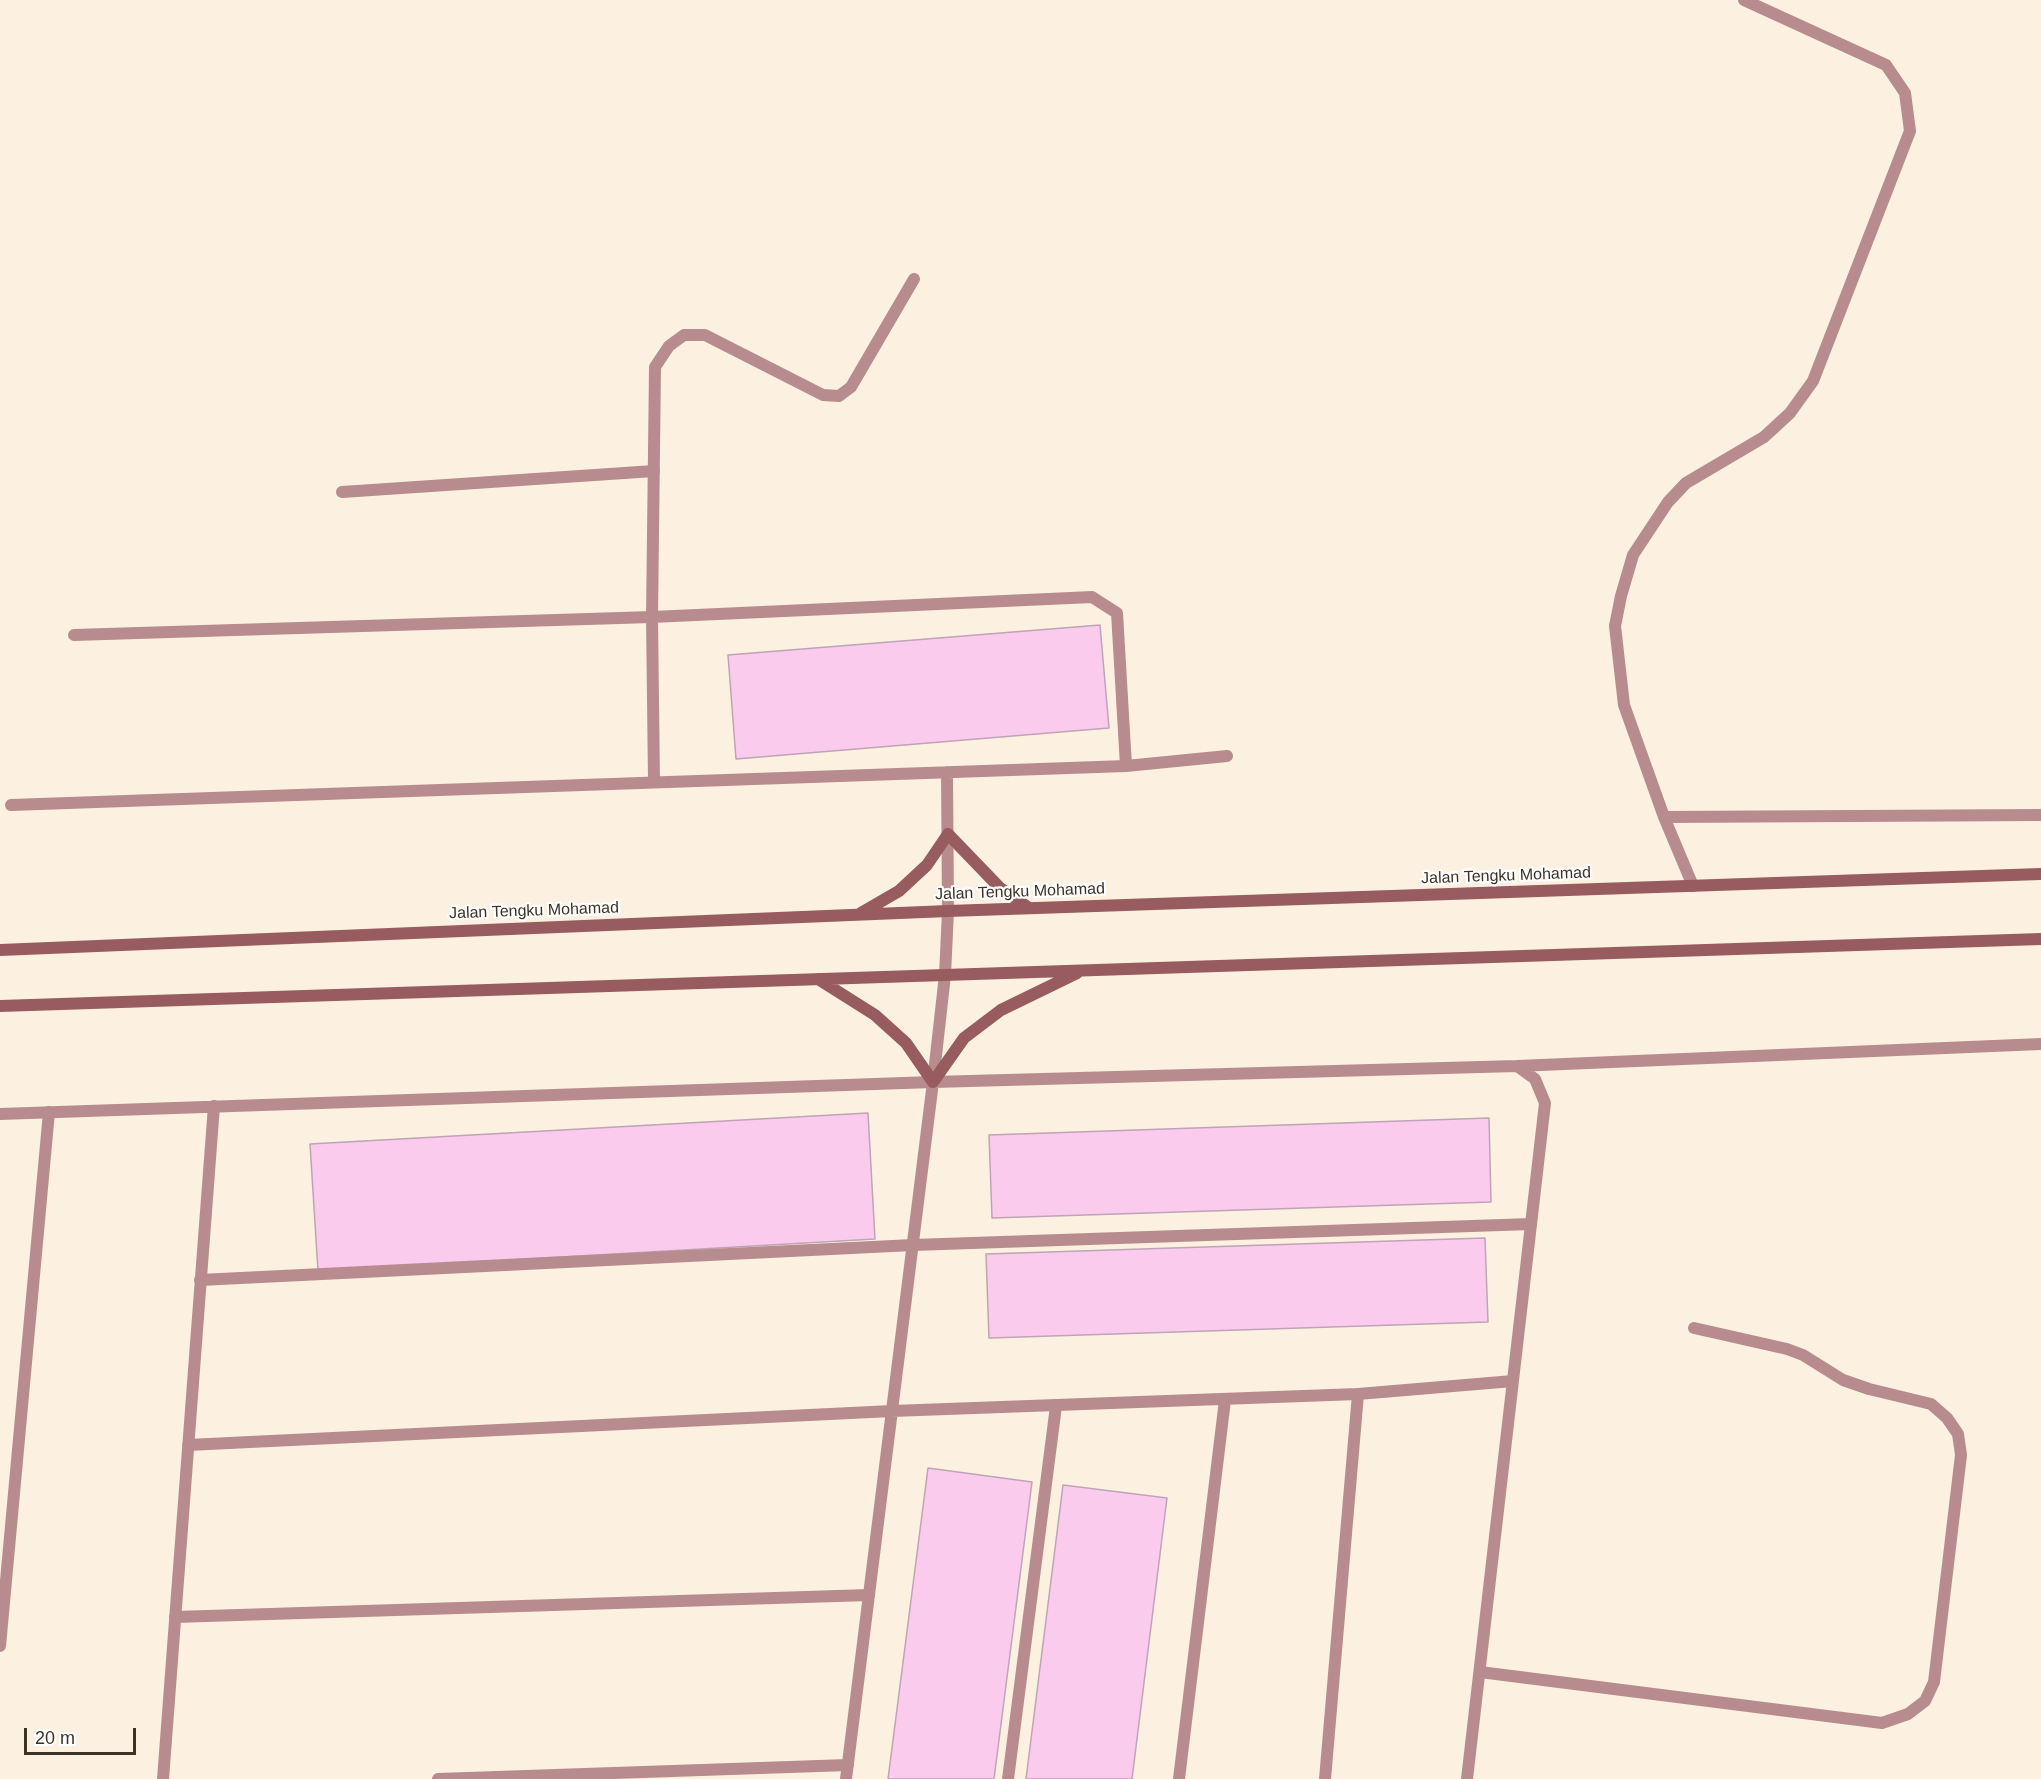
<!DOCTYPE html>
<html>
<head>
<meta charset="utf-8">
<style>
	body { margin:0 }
	#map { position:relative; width:2041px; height:1779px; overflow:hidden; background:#fcf1e0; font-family:Arial,sans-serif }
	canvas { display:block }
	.scale { position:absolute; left:24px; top:1728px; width:112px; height:27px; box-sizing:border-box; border:3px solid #3b3328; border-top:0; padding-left:8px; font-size:18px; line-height:21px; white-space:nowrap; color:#3b3328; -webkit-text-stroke:4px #fff; paint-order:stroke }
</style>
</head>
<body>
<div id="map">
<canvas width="2041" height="1779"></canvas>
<div class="scale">20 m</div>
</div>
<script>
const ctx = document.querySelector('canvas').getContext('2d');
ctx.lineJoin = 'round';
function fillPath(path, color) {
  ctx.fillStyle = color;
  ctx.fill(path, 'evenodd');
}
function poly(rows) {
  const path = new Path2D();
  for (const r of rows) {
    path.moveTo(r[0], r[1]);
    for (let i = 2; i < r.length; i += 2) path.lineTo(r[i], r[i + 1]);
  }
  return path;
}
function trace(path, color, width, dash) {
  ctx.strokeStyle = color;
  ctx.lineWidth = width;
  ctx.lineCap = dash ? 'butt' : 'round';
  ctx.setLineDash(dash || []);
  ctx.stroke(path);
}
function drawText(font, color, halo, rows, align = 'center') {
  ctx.font = font + ' Arial,sans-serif';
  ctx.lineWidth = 4.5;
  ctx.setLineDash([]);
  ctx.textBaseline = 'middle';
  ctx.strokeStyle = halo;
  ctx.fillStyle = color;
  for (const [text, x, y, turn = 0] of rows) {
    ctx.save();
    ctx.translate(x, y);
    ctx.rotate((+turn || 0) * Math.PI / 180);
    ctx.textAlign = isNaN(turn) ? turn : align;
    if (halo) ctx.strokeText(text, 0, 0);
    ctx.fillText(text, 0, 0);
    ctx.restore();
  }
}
const building = poly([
	[1100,625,1109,728,736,759,728,655,1100,625],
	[868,1113,875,1239,318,1271,310,1144,868,1113],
	[1489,1118,1491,1202,992,1218,989,1135,1489,1118],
	[1485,1238,1488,1322,989,1338,986,1254,1485,1238],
	[928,1468,1032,1482,994,1779,888,1779,928,1468],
	[1063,1485,1167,1498,1132,1779,1026,1779,1063,1485]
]);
fillPath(building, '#fbcbee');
trace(building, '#bfa3b7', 1.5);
trace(poly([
	[342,492,654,471],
	[74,635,652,617,1092,597,1117,613,1126,766],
	[200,1280,913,1245,1531,1224],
	[175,1617,869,1595],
	[0,1646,49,1112],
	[1008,1779,1056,1406],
	[1325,1779,1358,1394]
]), '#b88c8f', 12);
trace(poly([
	[654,782,652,617,655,367,669,346,684,335,705,335,823,395,839,396,851,387,914,279],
	[11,805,1126,766,1227,756],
	[1664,817,2041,815],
	[1693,886,1664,817,1624,705,1615,626,1621,596,1633,555,1668,502,1686,483,1764,437,1790,413,1813,381,1910,131,1905,93,1886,65,1744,0],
	[1517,1066,2041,1044],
	[0,1114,933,1082,1517,1066,1535,1079,1545,1103,1467,1779],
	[188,1445,892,1411,1358,1394,1513,1381],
	[1480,1672,1882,1723,1908,1714,1925,1701,1934,1682,1961,1455,1958,1434,1947,1418,1931,1404,1869,1389,1843,1380,1803,1355,1787,1349,1694,1328],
	[163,1779,214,1106],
	[438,1779,848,1765],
	[846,1779,933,1082,945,975,948,911,947,772],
	[1179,1779,1225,1400]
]), '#b88c8f', 12);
trace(poly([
	[861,913,899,891,927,865,948,834,1000,888,1029,908],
	[0,950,948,911,2041,874],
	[818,979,875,1015,906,1043,933,1082,964,1038,1001,1010,1077,973],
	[0,1006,2041,939]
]), '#985b60', 12);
drawText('16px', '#3b3328', '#fff', [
	["Jalan Tengku Mohamad",1506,876,-2],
	["Jalan Tengku Mohamad",1020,892,-2],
	["Jalan Tengku Mohamad",534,911,-2]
]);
</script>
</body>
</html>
